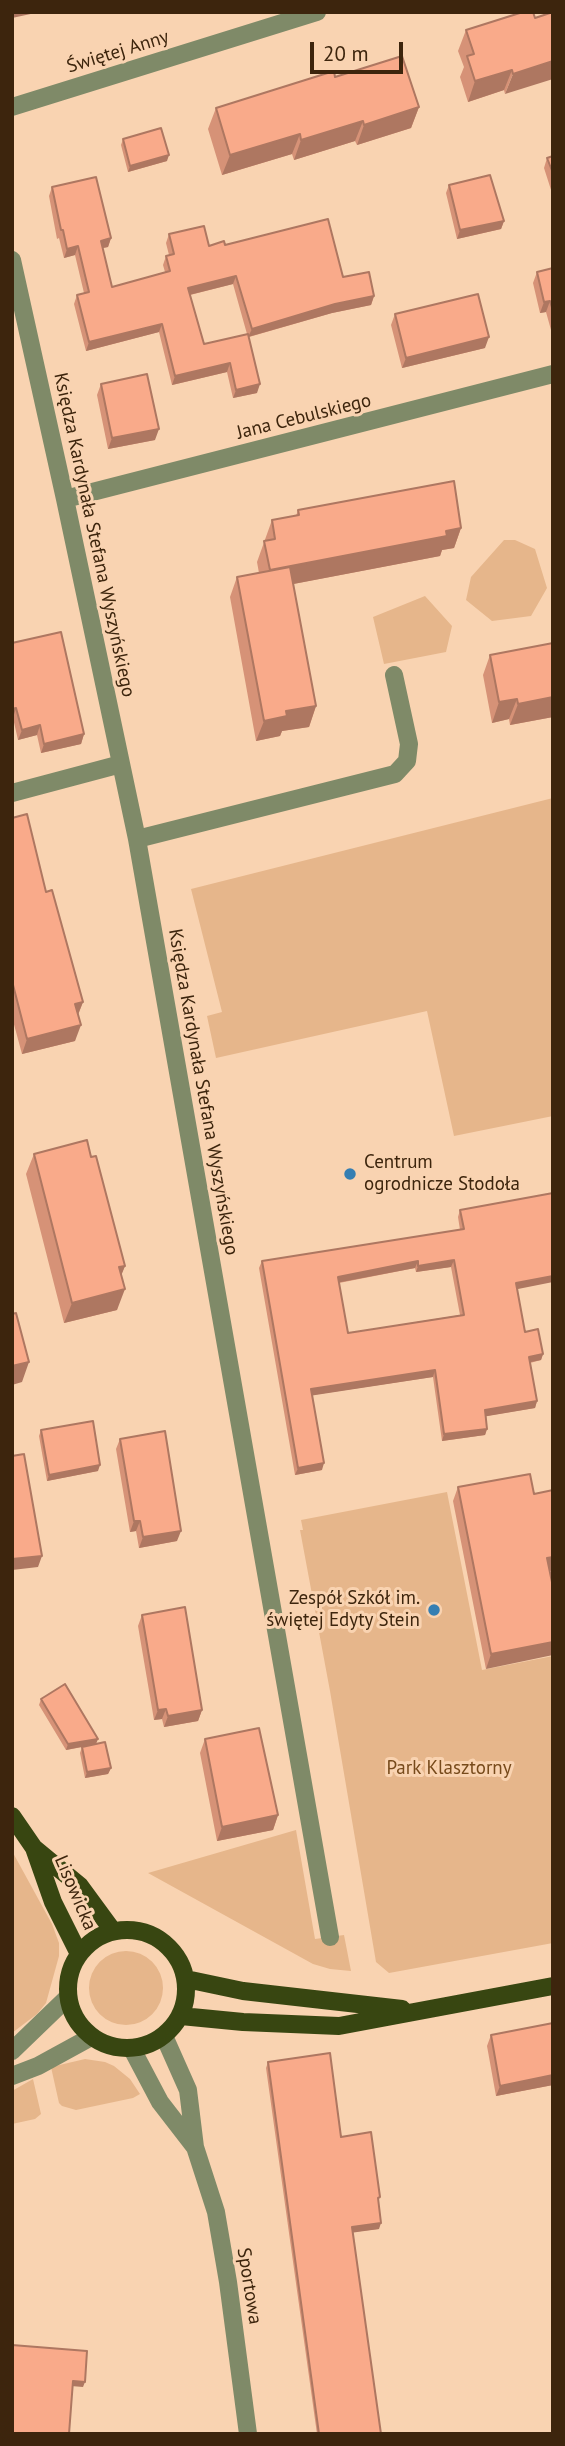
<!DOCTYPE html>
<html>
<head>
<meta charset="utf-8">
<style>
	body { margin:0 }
	#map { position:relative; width:565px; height:2446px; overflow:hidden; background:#f9d3b1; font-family:"PT Sans",sans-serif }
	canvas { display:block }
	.frame { position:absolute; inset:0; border:14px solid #3d250d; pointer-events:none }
	.scale { position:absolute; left:310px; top:42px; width:93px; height:32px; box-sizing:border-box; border:4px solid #3d250d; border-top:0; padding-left:9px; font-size:21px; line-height:24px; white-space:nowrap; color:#3d250d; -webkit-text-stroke:5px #f9d3b1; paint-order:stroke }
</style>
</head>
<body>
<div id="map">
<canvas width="565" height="2446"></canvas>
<div class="frame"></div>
<div class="scale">20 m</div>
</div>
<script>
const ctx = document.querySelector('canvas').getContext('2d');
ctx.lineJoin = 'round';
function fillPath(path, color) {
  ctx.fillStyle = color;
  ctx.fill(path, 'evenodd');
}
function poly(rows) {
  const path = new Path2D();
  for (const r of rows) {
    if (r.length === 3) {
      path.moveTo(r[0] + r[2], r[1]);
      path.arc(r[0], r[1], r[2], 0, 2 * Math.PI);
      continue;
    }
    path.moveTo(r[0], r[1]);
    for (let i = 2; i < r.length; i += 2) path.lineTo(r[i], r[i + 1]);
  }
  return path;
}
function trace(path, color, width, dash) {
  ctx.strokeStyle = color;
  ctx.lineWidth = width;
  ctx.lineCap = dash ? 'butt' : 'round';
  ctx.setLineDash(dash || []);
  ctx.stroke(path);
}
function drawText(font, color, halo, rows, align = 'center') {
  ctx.font = font + ' "PT Sans",sans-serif';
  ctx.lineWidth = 6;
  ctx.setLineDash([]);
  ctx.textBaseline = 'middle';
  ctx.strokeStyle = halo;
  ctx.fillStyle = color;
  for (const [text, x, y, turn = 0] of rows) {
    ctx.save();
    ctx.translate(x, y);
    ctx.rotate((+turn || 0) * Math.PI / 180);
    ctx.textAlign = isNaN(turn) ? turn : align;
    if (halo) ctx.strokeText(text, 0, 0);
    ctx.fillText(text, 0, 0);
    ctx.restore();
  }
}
fillPath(poly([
	[504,540,515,540,535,549,547,588,531,616,492,621,466,600,471,577],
	[425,596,452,626,446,652,384,664,373,617],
	[553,798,553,1116,454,1136,427,1011,216,1058,207,1016,222,1012,191,889],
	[447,1492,482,1670,553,1656,553,1943,389,1973,376,1962,330,1691,300,1530,303,1530,301,1520],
	[296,1830,315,1939,344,1935,351,1971,330,1969,313,1964,148,1873],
	[12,1851,52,1924,59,1943,59,1956,46,2003,37,2014,12,2033],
	[126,1988,37],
	[85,2059,105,2062,114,2066,130,2079,140,2094,133,2098,76,2110,62,2106,59,2103,51,2067],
	[33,2079,41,2114,35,2119,12,2124,12,2091]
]), '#e6b68b');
trace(poly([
	[12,107,317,12],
	[12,260,65,499,137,839,330,1937],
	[65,499,553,374],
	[12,793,121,764],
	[137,839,395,774,407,761,409,744,394,675],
	[164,2036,188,2090,195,2147,216,2212,228,2282,248,2434],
	[132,2049,160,2102,194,2146],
	[12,2051,68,1997],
	[12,2076,38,2066,91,2037]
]), '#7f8a68', 18);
trace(poly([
	[12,1816,34,1848,53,1902,79,1954],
	[34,1848,80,1886,113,1931],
	[127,1989,59],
	[186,1979,243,1991,402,2009],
	[181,2016,243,2022,339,2026,553,1986]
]), '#384611', 18);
fillPath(poly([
	[535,18,505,94,504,90,468,102,460,77,464,67,458,51,466,30],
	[335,77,419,107,411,128,357,145,355,141,294,160,292,154,222,175,208,129,216,108],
	[123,139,167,161,128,172,121,145],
	[553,156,553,193,552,193,544,168,547,158],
	[449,185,504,221,501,229,457,239,446,193],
	[52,187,111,238,108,247,102,248,112,287,165,272,163,265,166,256,169,255,166,243,169,234,209,246,225,245,343,277,374,296,371,305,332,313,249,337,257,393,233,398,227,372,172,385,159,332,86,351,74,304,77,295,84,293,75,255,64,258,59,238,57,239,49,196],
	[233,284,247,334,204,344,190,295],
	[553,268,553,330,551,330,546,312,540,313,533,283,537,272],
	[395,314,485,348,402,368,391,325],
	[101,384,155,440,108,449,97,395],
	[298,510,461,528,454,548,442,550,440,556,293,584,316,706,309,727,282,731,280,736,256,741,230,597,237,577,259,573,257,562,272,520,296,516],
	[12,643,84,734,81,744,41,753,37,735,18,740,13,718],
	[553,643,553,717,510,725,509,719,492,723,483,675,490,655],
	[12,818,46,892,83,1002,78,1015,75,1041,22,1054,12,1017],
	[34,1154,91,1157,125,1266,121,1275,117,1310,64,1323,26,1174],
	[460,1210,517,1289,525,1332,543,1354,541,1360,530,1363,537,1401,535,1408,486,1416,487,1429,485,1435,442,1441,433,1377,312,1395,322,1470,295,1475,259,1268,262,1261,460,1230,458,1217],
	[451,1267,460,1315,348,1333,339,1283,415,1268,416,1272],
	[41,1430,98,1471,47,1481,39,1436],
	[120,1439,177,1541,139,1548,136,1531,130,1532,116,1449],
	[458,1487,534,1494,553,1490,553,1570,550,1571,486,1669,453,1501],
	[142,1615,202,1710,198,1721,164,1727,162,1719,154,1720,138,1626],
	[41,1699,96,1744,111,1768,108,1774,85,1778,80,1753,82,1747,88,1746,66,1750,39,1705],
	[205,1739,278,1815,273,1830,217,1841,200,1753],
	[553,2023,553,2085,496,2096,487,2046,491,2035],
	[268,2062,341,2137,378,2202,379,2229,353,2232,381,2434,317,2434,266,2068]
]), '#d69277');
fillPath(poly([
	[13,12,40,12,12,18],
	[553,61,553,79,505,94,513,74],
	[512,70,504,90,468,102,475,81],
	[419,107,411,128,357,145,364,125],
	[363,121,355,141,294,160,301,140],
	[300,134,292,154,222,175,230,155],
	[169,155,167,161,128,172,130,166],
	[504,221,501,229,457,239,460,230],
	[111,238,108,247,98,249,101,241],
	[78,246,75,255,64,258,67,249],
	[236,276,233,284,185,296,188,288],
	[374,296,371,305,332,313,248,337,252,329,335,304],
	[550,301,546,312,540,313,544,302],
	[162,324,159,332,86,351,89,342],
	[489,337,485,348,402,368,406,358],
	[230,363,227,372,172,385,175,376],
	[260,384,257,393,233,398,236,390],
	[159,429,155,440,108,449,112,438],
	[461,528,454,548,442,550,440,556,262,590,270,570],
	[553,697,553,717,510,725,518,704],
	[517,699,509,719,492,723,499,702],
	[316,706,309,727,282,731,280,736,256,741,264,721,286,711],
	[16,708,13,718,12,718,12,709],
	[40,725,37,735,18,740,22,730],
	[84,734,81,744,41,753,44,744],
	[83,1002,77,1017,75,1004],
	[81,1025,75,1041,22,1054,27,1039],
	[454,1260,451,1267,416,1272,418,1266],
	[418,1261,415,1268,336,1283,338,1277],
	[125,1266,117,1286,119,1267],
	[553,1276,553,1282,513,1290,516,1283],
	[125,1289,117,1310,64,1323,72,1303],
	[543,1354,541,1360,526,1363,529,1357],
	[29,1362,22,1382,12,1385,12,1366],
	[435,1370,433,1377,309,1396,311,1389],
	[537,1401,535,1408,482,1417,485,1410],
	[487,1429,485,1435,442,1441,444,1434],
	[324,1463,322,1470,295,1475,298,1468],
	[100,1465,98,1471,47,1481,49,1475],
	[134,1521,140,1521,136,1531,130,1532],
	[181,1531,177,1541,139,1548,143,1537],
	[42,1556,38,1567,12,1570,12,1559],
	[553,1557,553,1570,542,1573,547,1558],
	[553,1642,553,1655,486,1669,491,1654],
	[166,1709,162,1719,154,1720,158,1710],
	[202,1710,198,1721,164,1727,168,1716],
	[98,1739,96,1744,66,1750,68,1744],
	[111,1768,108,1774,85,1778,87,1772],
	[278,1815,273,1830,217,1841,222,1827],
	[553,2075,553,2085,496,2096,500,2086],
	[381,2223,379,2229,350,2233,352,2227],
	[73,2381,85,2382,83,2387,71,2386]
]), '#ae7761');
const building = poly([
	[523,12,533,12,535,18,553,12,553,61,513,74,512,70,475,81,467,56,474,54,466,30,523,12],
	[402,56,419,107,364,125,363,121,301,140,300,134,230,155,216,108,334,71,335,77,402,56],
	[161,128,169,155,130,166,123,139,161,128],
	[553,156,553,173,547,158,553,156],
	[490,175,504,221,460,230,449,185,490,175],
	[96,177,111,238,101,241,112,287,170,271,166,256,174,254,169,234,204,226,209,246,224,241,225,245,328,219,343,277,369,272,374,296,335,304,252,329,236,276,188,288,204,344,248,334,260,384,236,390,230,363,175,376,162,324,89,342,77,295,89,292,78,246,67,249,63,230,61,230,52,187,96,177],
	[553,268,553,311,550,301,544,302,537,272,553,268],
	[478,294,489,337,406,358,395,314,478,294],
	[147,374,159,429,112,438,101,384,147,374],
	[454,481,461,528,446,531,447,536,270,570,264,541,275,539,272,520,299,515,298,510,454,481],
	[290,567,316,706,286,711,287,716,264,721,237,577,290,567],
	[61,632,84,734,44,744,40,725,22,730,16,708,12,709,12,643,61,632],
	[553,643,553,697,518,704,517,699,499,702,490,655,553,643],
	[27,814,46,892,52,890,83,1002,75,1004,81,1025,27,1039,12,981,12,818,27,814],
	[87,1140,91,1157,96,1156,125,1266,119,1267,125,1289,72,1303,34,1154,87,1140],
	[553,1193,553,1276,516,1283,525,1332,538,1329,543,1354,529,1357,537,1401,485,1410,487,1429,444,1434,435,1370,311,1389,324,1463,298,1468,262,1261,464,1229,460,1210,553,1193],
	[454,1260,464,1315,348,1333,338,1277,418,1261,418,1266,454,1260],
	[16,1313,29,1362,12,1366,12,1314,16,1313],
	[93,1421,100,1465,49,1475,41,1430,93,1421],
	[165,1431,181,1531,143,1537,140,1521,134,1521,120,1439,165,1431],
	[24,1454,42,1556,12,1559,12,1456,24,1454],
	[530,1474,534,1494,553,1490,553,1557,547,1558,553,1587,553,1642,491,1654,458,1487,530,1474],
	[185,1607,202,1710,168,1716,166,1709,158,1710,142,1615,185,1607],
	[65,1684,98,1739,68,1744,41,1699,65,1684],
	[259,1728,278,1815,222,1827,205,1739,259,1728],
	[105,1742,111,1768,87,1772,82,1747,105,1742],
	[553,2023,553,2075,500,2086,491,2035,553,2023],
	[330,2053,341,2137,371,2132,380,2197,378,2198,381,2223,352,2227,381,2434,319,2434,268,2062,330,2053],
	[12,2345,87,2351,85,2382,73,2381,69,2434,12,2434,12,2345]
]);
fillPath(building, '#f9aa8a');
trace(building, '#ae7761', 2);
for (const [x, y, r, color] of [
	[350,1174,7,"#357eb2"],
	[434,1610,7,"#357eb2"]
]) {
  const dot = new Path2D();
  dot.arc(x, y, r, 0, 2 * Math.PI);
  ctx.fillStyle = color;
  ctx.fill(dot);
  trace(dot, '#f9d3b1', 2.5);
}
drawText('19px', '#3d250d', '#f9d3b1', [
	["Świętej Anny",118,52,-17],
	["Jana Cebulskiego",304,417,-14],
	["Księdza Kardynała Stefana Wyszyńskiego",94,535,78],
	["Księdza Kardynała Stefana Wyszyńskiego",203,1092,80],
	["Lisowicka",75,1893,67],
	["Sportowa",249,2286,81]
]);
drawText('19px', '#3d250d', '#f9d3b1', [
	["Centrum",364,1163],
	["ogrodnicze Stodoła",364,1185],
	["Zespół Szkół im.",420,1599,"right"],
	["świętej Edyty Stein",420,1621,"right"]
], 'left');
drawText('19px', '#774a1b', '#f9d3b1', [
	["Park Klasztorny",449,1769]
]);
</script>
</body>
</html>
